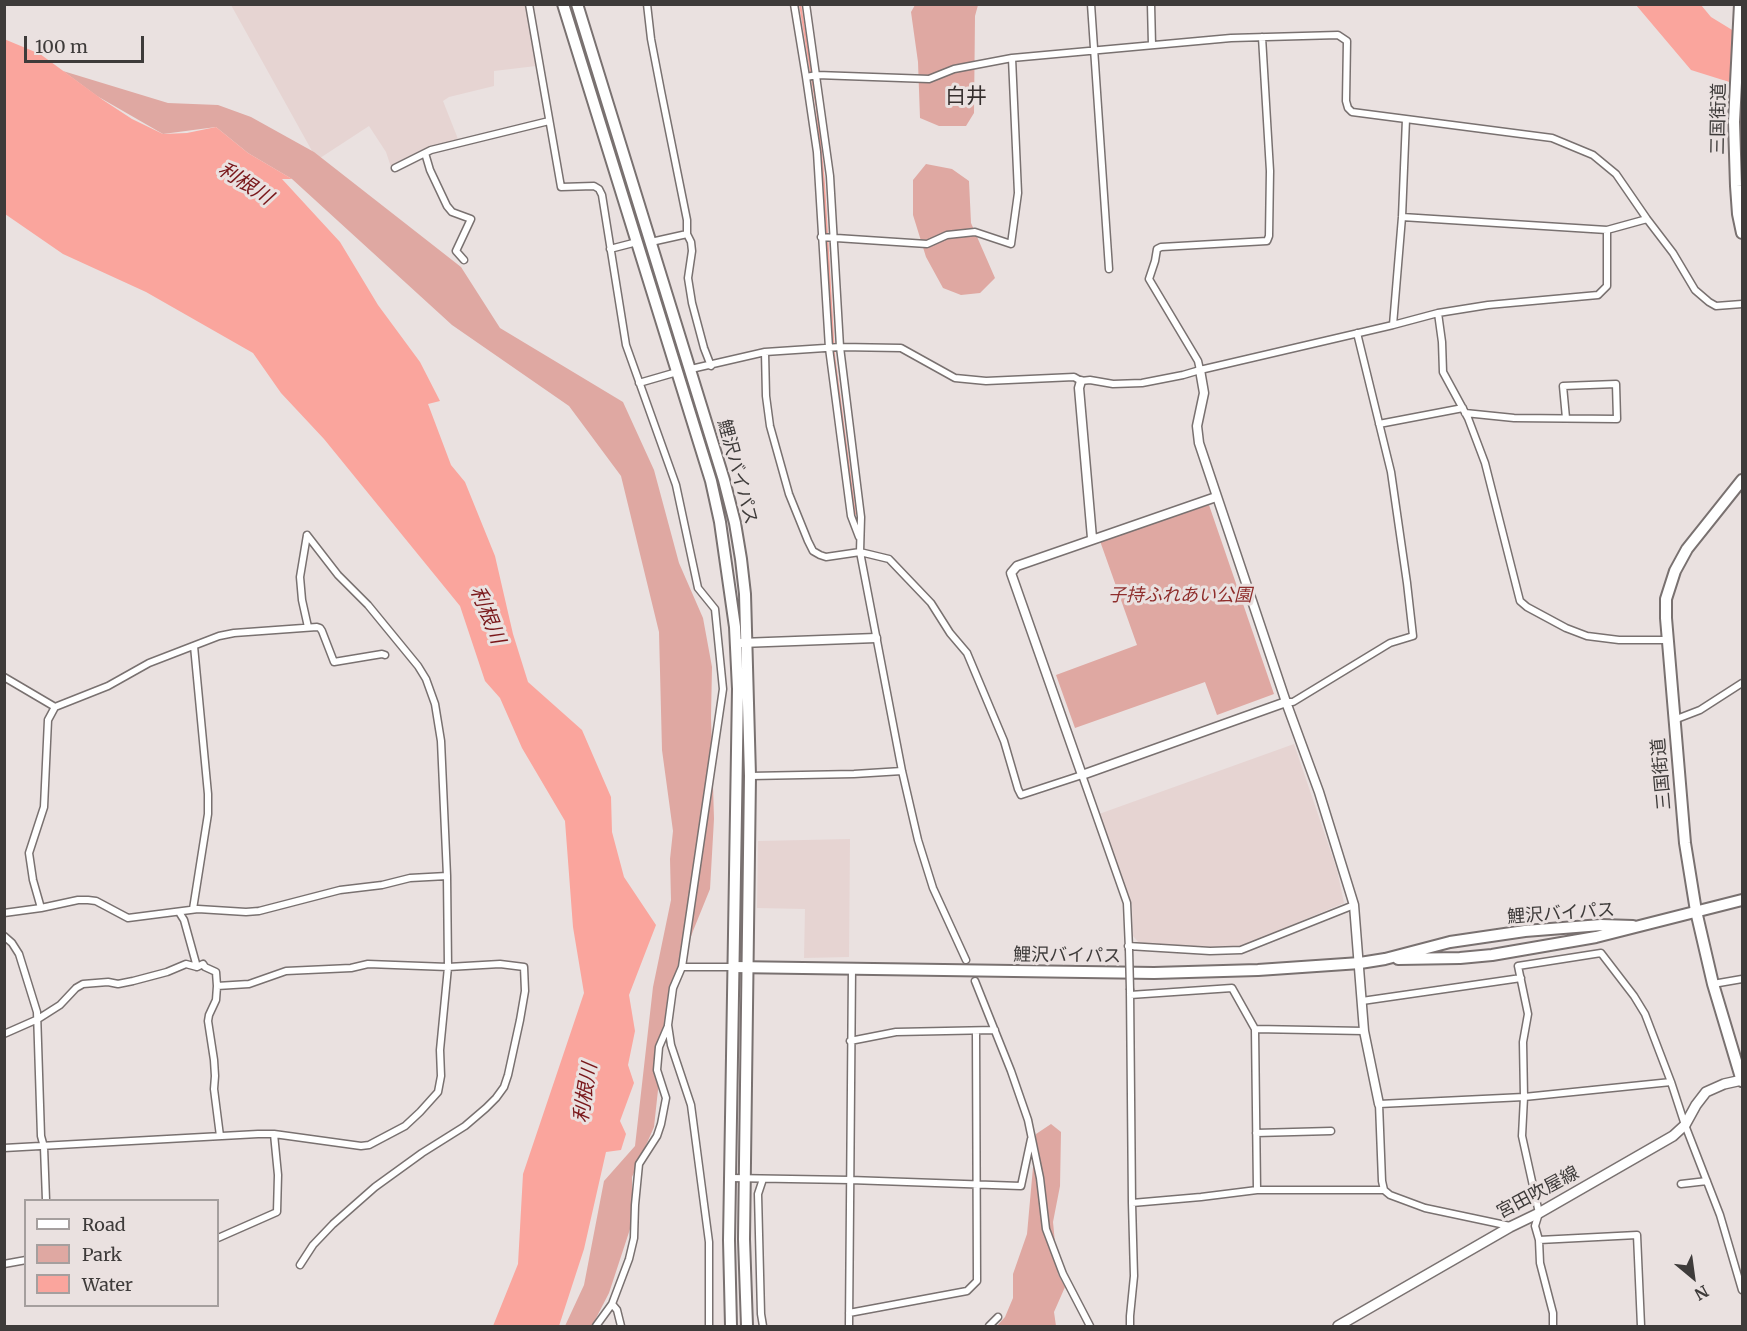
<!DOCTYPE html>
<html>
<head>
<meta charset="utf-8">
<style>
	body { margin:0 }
	#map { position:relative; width:1747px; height:1331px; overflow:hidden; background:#eae1e0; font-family:Merriweather,serif }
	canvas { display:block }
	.frame { position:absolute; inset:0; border:6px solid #3e3b3a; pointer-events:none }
	.legend { position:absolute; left:24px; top:1199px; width:195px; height:108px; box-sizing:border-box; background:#eae1e0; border:2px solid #a59f9e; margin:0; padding:8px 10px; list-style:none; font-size:18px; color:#3e3b3a }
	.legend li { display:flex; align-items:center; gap:12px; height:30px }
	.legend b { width:30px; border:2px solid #a59f9e }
	.north { position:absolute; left:1663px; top:1247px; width:60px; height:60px; -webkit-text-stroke:4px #eae1e0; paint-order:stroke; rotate:151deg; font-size:16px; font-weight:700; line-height:24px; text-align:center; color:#3e3b3a }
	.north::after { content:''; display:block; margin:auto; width:21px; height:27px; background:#3e3b3a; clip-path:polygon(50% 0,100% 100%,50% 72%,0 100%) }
	.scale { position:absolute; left:24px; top:36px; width:120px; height:27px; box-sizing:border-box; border:3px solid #3e3b3a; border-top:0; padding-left:8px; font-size:18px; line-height:21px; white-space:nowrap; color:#3e3b3a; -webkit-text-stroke:4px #eae1e0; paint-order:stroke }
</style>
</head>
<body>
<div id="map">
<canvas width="1747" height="1331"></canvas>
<div class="frame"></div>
<ul class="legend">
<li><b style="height:8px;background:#fff"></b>Road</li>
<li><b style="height:16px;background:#dfa8a2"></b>Park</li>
<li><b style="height:16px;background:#faa59d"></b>Water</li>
</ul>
<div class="north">N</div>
<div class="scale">100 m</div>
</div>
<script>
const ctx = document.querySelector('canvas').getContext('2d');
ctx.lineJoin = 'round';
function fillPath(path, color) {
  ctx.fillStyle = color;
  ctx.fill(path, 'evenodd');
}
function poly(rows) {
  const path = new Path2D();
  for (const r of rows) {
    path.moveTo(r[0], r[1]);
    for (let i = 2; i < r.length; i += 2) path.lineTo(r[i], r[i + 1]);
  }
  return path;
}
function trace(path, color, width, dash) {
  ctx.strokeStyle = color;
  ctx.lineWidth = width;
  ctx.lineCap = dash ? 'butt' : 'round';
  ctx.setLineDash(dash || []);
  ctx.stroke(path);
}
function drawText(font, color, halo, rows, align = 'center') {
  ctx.font = font + ' Merriweather,"Noto Sans JP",serif';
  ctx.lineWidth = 6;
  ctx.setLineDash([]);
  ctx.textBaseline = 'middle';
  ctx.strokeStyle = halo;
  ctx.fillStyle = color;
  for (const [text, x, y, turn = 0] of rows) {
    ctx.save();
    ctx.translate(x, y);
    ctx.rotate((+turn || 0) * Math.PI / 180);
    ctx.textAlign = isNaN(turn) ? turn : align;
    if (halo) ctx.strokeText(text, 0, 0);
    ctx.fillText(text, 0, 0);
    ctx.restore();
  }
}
fillPath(poly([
	[231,5,525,5,536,66,494,71,494,86,449,97,443,101,458,139,431,147,391,167,386,152,369,126,317,160],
	[1294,744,1337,870,1344,903,1242,946,1207,948,1140,944,1133,936,1132,906,1099,814],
	[850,839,849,957,804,958,805,909,757,908,758,841]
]), '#e6d4d2');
fillPath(poly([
	[915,5,978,5,975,16,974,113,966,126,939,126,920,118,918,62,911,12],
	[63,71,168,103,218,105,251,117,314,152,461,267,500,328,623,402,654,470,679,563,703,618,712,667,711,718,714,819,710,889,693,931,673,988,659,1052,658,1090,654,1127,632,1177,632,1223,609,1293,592,1326,565,1326,584,1285,604,1181,635,1146,653,987,671,900,670,859,673,831,662,750,659,632,621,476,569,406,452,325,292,179,248,153,216,127,163,134,97,96],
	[926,164,952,169,969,181,971,223,995,278,980,293,961,295,943,288,926,257,913,215,913,180],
	[1209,505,1274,694,1217,715,1205,682,1075,728,1056,675,1137,645,1100,541],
	[1051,1124,1061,1132,1060,1186,1053,1222,1058,1274,1065,1287,1054,1312,1056,1326,997,1326,1005,1317,1013,1298,1013,1274,1027,1234,1036,1134]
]), '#dfa8a2');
fillPath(poly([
	[1636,5,1701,5,1711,17,1742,36,1742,86,1691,70],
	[4,39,40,54,103,100,132,119,163,134,187,133,216,127,248,153,292,179,282,179,340,242,378,305,420,362,440,401,428,404,451,465,465,482,495,556,513,634,528,682,582,730,611,797,612,832,624,877,656,925,629,995,635,1031,628,1065,634,1083,620,1121,626,1134,621,1150,606,1152,584,1249,559,1326,493,1326,518,1264,523,1174,584,993,573,927,565,821,522,748,500,698,485,681,460,606,324,439,281,393,253,353,146,292,63,254,5,214]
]), '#faa59d');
trace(poly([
	[800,4,817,109,824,184,834,355,855,514]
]), '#faa59d', 2);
const minor = poly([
	[529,4,561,187,594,186,599,189,602,195,626,345,676,485,698,588,715,609,723,689,682,967,673,988,668,1025,671,1045,691,1105,709,1242,709,1326],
	[647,4,651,39,661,91,687,220,687,234,691,242,692,251,688,278,692,303,704,348,711,366],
	[794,4,806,77,817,152,829,348,851,516,859,537],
	[806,4,830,176,840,347,861,517,860,552,902,771,918,840,933,888,966,960],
	[1091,4,1109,269],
	[1151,4,1152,45],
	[806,77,817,75,929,79,954,69,1012,58,1231,38,1338,35,1347,41,1346,101,1348,108,1352,112,1552,138,1593,155,1616,174,1647,219,1673,253,1695,290,1709,302,1716,306,1742,304],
	[425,153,430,170,447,206,452,212,471,219,456,251,464,260],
	[395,168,431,150,549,121],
	[1402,217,1607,230,1647,219],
	[821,237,927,244,947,235,975,232,1011,244,1018,193,1012,58],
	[651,242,687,234],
	[610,249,637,242],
	[1438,313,1442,342,1443,372,1468,418,1485,463,1520,601,1527,607,1566,628,1587,636,1619,640,1667,640],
	[1393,325,1402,217,1406,119],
	[765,352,766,396,770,426,789,494,808,541,813,551,820,555,826,557,860,552,889,559,931,603,950,633,967,653,1004,741,1018,789,1021,795,1082,775,1127,903,1129,949],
	[691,369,765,352,840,347,901,348,955,378,986,381,1074,377,1081,381,1090,380,1113,384,1142,383,1183,375,1200,370,1393,325,1438,313,1488,305,1598,295,1607,286,1607,230],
	[1200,370,1198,361,1149,279,1155,261,1157,249,1161,247,1267,241,1269,236,1270,171,1262,37],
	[639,383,677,372],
	[1465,413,1514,418,1617,419,1616,384,1563,386,1566,418],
	[1379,424,1463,408],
	[307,535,300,577,302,600,308,627],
	[4,677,55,707],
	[1286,702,1293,702,1390,643,1413,636,1407,583,1391,472,1357,333],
	[1674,720,1700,710,1742,683],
	[750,776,854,774,902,771],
	[41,908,33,880,29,853,44,807,48,720,55,707,108,686,149,663,219,636,234,633,317,627,320,628,322,631,334,662,382,654,385,655],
	[193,909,208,814,208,794,194,646],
	[179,912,184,920,197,967],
	[4,913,41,908,78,900,88,900,96,901,128,918,198,909,246,912,259,911,340,890,382,885,410,878,447,876],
	[4,936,12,943,19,954,37,1012,41,1136,44,1147,46,1200],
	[1128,946,1210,951,1241,950,1354,905],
	[682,967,733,967],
	[975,981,1011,1071,1028,1120,1040,1178,1046,1229,1063,1274,1090,1326],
	[1713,984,1742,979],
	[217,986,249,984,286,971,351,968,368,964,448,967,500,964,524,967,525,991,520,1020,508,1075,504,1087,496,1098,486,1108,465,1126,422,1153,375,1187,333,1224,313,1245,300,1265],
	[1130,990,1132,1203,1134,1276,1130,1316,1130,1326],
	[1130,995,1232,988,1255,1029,1257,1190],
	[1362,1001,1521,978],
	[1255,1029,1364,1031],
	[4,1034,38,1019,60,1005,76,988,83,984,108,982,118,984,133,981,167,972,186,964,197,967,203,964,205,967,216,972,217,986,216,1000,209,1015,208,1021,214,1060,215,1076,214,1089,220,1136],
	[850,1041,896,1032,995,1030],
	[1256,1133,1331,1131],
	[4,1148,258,1134,274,1134,361,1146,369,1145,405,1126,420,1112,438,1092,441,1076,440,1050,448,967,447,876,441,741,435,704,426,679,418,666,368,605,338,575,307,535],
	[731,1178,850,1180,1021,1186,1031,1139],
	[763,1179,758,1194,761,1314,763,1326],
	[1681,1184,1707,1181],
	[1132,1203,1201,1197,1257,1190,1384,1190],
	[1510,1226,1425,1208,1390,1195,1384,1190,1382,1181,1379,1104,1524,1097,1671,1082],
	[218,1238,277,1212,278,1175,274,1134],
	[1539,1240,1637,1235,1641,1326],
	[4,1264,26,1260],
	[612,1304,617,1310,621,1326],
	[849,1313,967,1291,977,1281,976,1032],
	[596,1326,612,1304,629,1259,634,1238,635,1205,639,1164,657,1136,661,1124,666,1098,657,1070,659,1047,668,1026],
	[849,1326,852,968],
	[989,1326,998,1317],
	[1553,1326,1553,1313,1540,1263,1539,1240,1535,1226,1539,1213,1522,1136,1524,1097,1523,1042,1528,1014,1518,966,1601,953,1634,996,1645,1014,1671,1082,1685,1125,1720,1215,1742,1290]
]);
const tertiary = poly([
	[1200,370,1204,393,1197,426,1199,443,1286,702,1319,792,1354,905,1364,1031,1379,1104],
	[1081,381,1079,388,1092,538],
	[1216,497,1017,566,1011,573,1082,775,1286,702],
	[741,643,876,638]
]);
const secondary = poly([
	[1338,1326,1510,1227,1539,1213,1673,1136,1685,1125,1696,1105,1706,1092,1724,1084,1742,1080]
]);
const primary = poly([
	[1398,959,1460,958,1492,955,1596,937,1742,900],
	[733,967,1154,973,1258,970,1360,963,1385,959,1450,942,1525,931,1601,925,1633,926]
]);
const trunk = poly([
	[563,4,711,481,720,522,735,627,738,689,729,1240,731,1326],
	[577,4,724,480,735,523,741,559,745,594,750,776,744,1239,747,1326],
	[1740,4,1734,122,1736,186,1738,214,1742,233],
	[1742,480,1687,549,1675,571,1666,599,1666,618,1685,843,1696,911,1713,984,1742,1081]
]);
trace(minor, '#797170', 9);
trace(tertiary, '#797170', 11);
trace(secondary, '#797170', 12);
trace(primary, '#797170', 14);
trace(trunk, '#797170', 14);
trace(minor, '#fff', 6);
trace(tertiary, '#fff', 8);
trace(secondary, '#fff', 9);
trace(primary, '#fff', 10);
trace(trunk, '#fff', 10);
const minorBridge = poly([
	[1129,949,1130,990]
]);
trace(minorBridge, '#797170', 9, []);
trace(minorBridge, '#fff', 6);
drawText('18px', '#3e3b3a', '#eae1e0', [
	["三国街道",1719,119,-89],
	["鯉沢バイパス",737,472,75],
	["三国街道",1662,774,-95],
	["鯉沢バイパス",1561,914,-4],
	["鯉沢バイパス",1067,956,1],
	["宮田吹屋線",1538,1193,-28]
]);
drawText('italic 18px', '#8f2e2c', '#eae1e0', [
	["子持ふれあい公園",1180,596]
]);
drawText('italic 20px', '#79171a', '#eae1e0', [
	["利根川",245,184,33],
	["利根川",487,615,68],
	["利根川",586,1093,-81]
]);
drawText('21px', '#362f2e', '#eae1e0', [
	["白井",966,97]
]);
</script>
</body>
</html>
